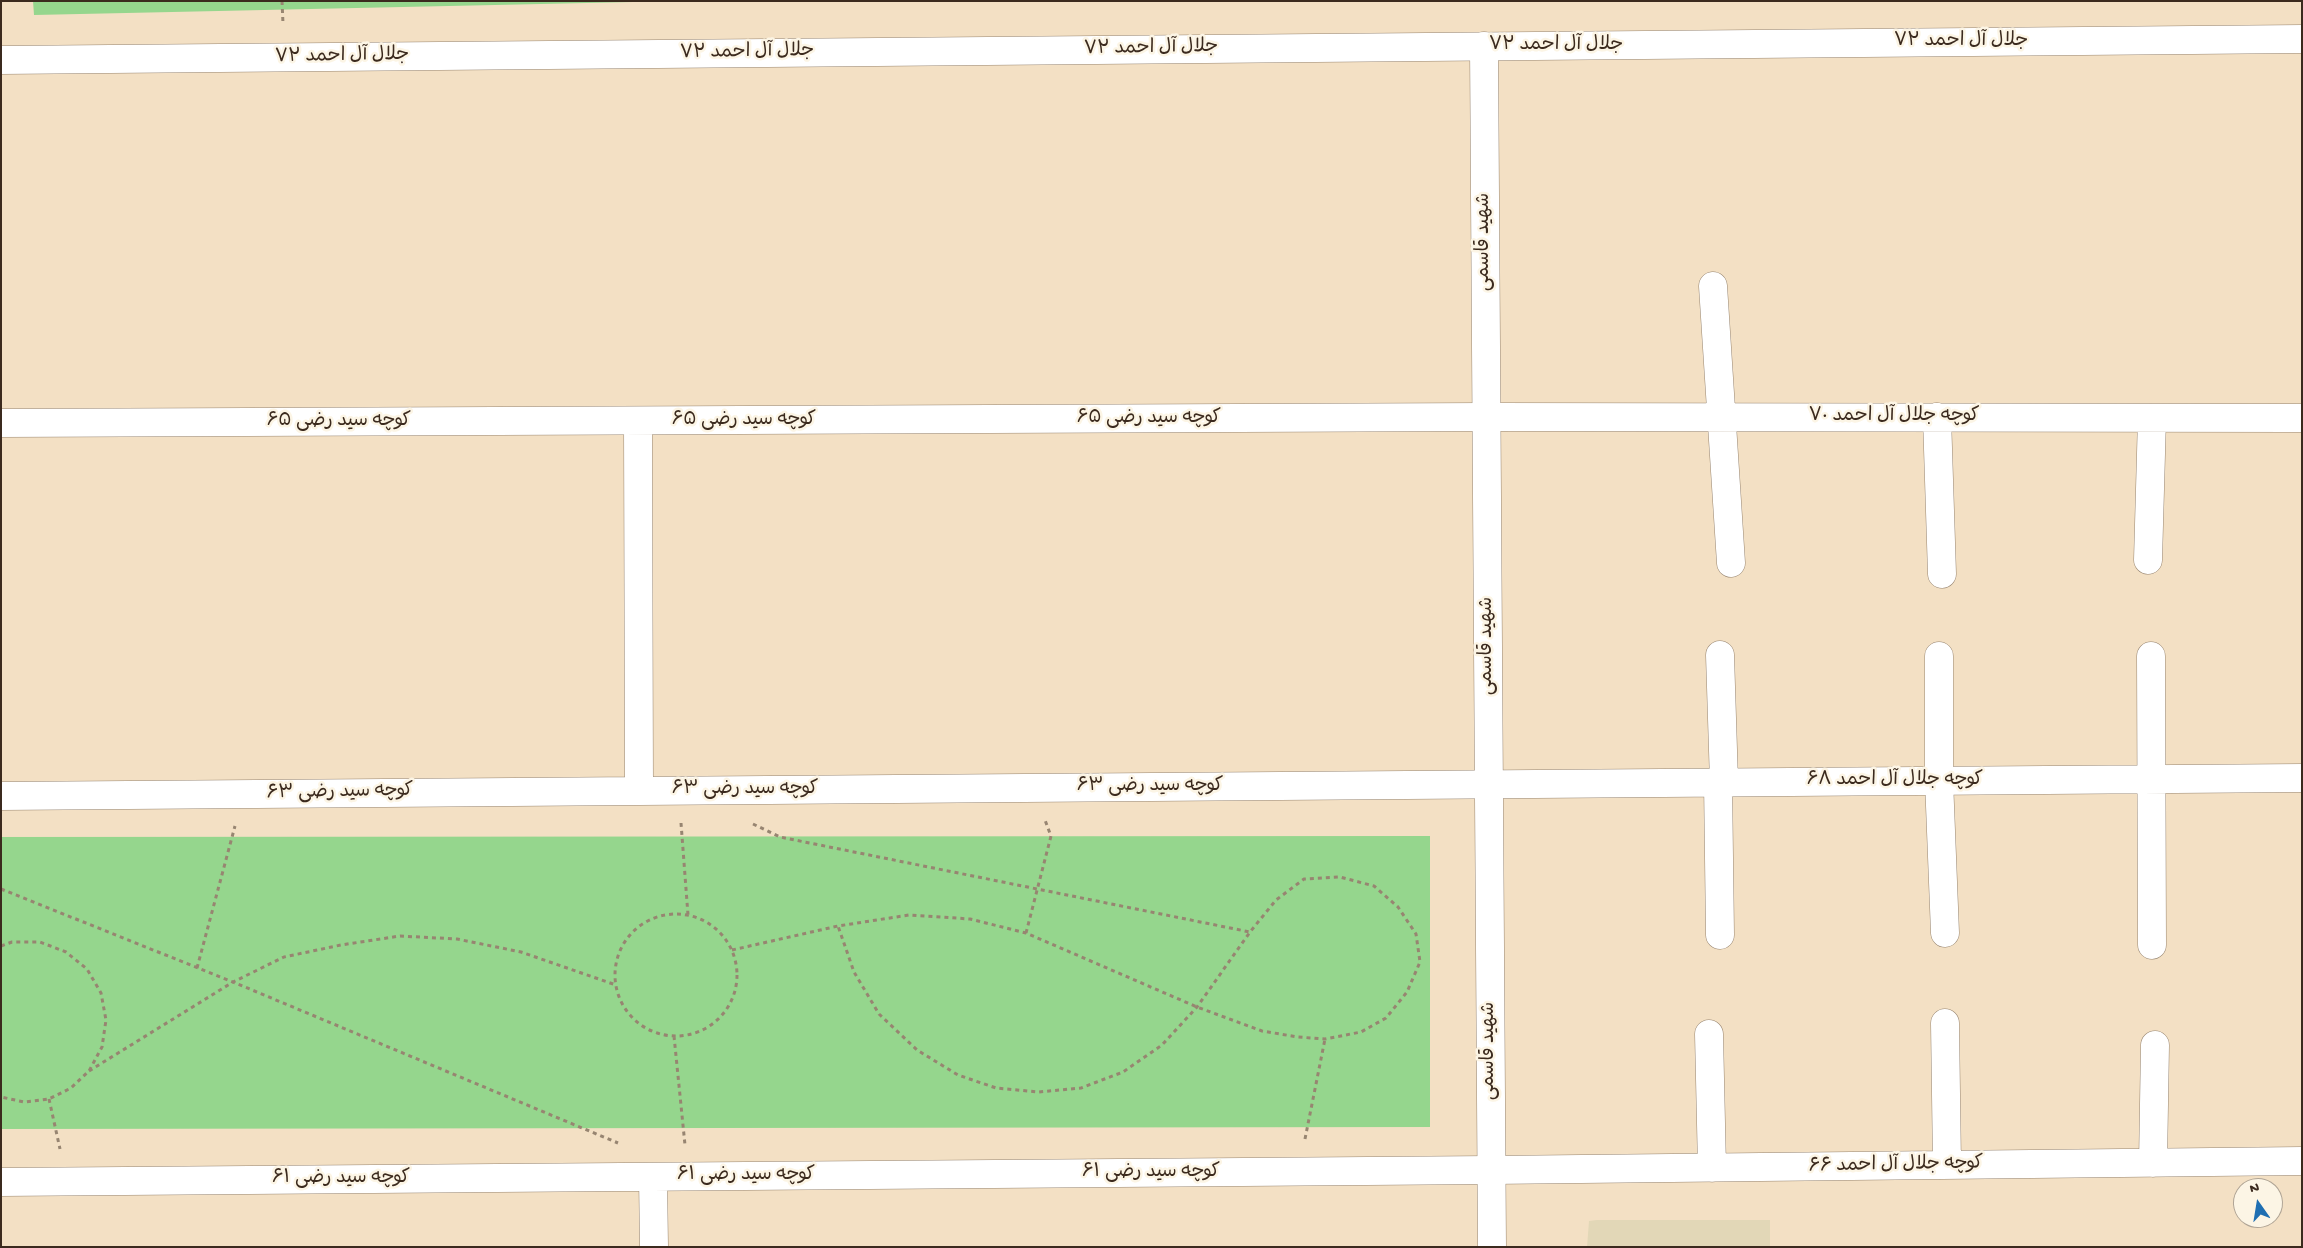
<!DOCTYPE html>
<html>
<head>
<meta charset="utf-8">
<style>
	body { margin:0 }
	#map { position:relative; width:2303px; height:1248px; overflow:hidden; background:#f3e0c4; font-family:"Gochi Hand",sans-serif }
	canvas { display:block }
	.frame { position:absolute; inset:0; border:2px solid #3b2a1e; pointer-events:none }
	.north { position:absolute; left:2233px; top:1178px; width:50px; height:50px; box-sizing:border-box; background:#fcf5e5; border:1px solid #afa495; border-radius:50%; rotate:347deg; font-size:14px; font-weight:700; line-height:20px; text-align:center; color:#3b2a1e }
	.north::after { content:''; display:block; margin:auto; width:18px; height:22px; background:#1f6fb2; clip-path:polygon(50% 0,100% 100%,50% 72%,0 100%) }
</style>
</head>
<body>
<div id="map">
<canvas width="2303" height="1248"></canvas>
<div class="frame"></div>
<div class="north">N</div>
</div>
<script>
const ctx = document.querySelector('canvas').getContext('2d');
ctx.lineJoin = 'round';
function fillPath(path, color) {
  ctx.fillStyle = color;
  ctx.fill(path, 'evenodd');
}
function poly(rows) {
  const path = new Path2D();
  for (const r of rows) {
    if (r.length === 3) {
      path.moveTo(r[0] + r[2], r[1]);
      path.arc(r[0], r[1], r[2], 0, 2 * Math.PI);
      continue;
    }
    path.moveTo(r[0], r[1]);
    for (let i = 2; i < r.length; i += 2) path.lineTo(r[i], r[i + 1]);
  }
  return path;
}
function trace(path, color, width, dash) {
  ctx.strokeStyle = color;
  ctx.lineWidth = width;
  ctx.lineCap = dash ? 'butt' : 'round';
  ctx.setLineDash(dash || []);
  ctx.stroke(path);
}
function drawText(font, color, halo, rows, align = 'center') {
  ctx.font = font + ' "Gochi Hand","Playpen Sans Arabic",sans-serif';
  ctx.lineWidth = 5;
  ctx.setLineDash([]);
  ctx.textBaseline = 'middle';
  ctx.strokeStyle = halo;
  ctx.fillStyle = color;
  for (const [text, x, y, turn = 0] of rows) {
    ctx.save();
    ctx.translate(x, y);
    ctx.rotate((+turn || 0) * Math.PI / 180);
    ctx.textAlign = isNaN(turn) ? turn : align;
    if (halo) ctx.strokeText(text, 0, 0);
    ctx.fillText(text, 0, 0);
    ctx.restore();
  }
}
fillPath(poly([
	[1597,1220,1770,1220,1770,1247,1587,1247,1589,1221]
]), '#e2d7b7');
fillPath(poly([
	[33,1,679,1,34,15],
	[1430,836,1430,1127,1,1129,1,837]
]), '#95d68d');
const minor = poly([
	[1,60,2302,39],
	[1713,286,1731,563],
	[1937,417,1942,574],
	[638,422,639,790],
	[1,423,1486,417,2302,418],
	[2148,560,2152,418],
	[1720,655,1724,782],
	[1939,656,1939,780,1945,933],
	[2151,656,2152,945],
	[1718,781,1720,935],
	[1,796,2302,778],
	[1945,1023,1947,1165],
	[1709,1034,1712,1168],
	[2153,1163,2155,1045],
	[653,1177,654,1247],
	[1,1182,1491,1170,2302,1161]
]);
const tertiary = poly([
	[1484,46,1492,1247]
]);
trace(minor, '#978571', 29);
trace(tertiary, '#978571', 29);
trace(poly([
	[282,1,283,24],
	[681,823,688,915],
	[753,824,780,837,1250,932],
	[1,889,233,982,618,1143],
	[676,975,61],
	[1026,933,1051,836,1045,820],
	[1,946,12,942,40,942,66,952,87,969,101,993,106,1020,102,1047,89,1071,71,1088,49,1099,24,1102,1,1097],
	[732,950,838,926,909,915,970,919,1026,933,1197,1007,1262,1031,1298,1037,1325,1039,1361,1032,1386,1018,1407,992,1420,962,1416,934,1398,907,1374,886,1340,877,1304,879,1276,900,1250,932,1197,1007,1162,1045,1123,1072,1081,1088,1039,1092,996,1088,958,1075,917,1050,879,1014,854,972,838,926],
	[197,968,235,826],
	[674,1036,685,1145],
	[89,1071,233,982,284,957,341,945,400,936,457,939,521,952,616,985],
	[49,1099,60,1149],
	[1305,1139,1325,1039]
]), '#978571', 3, [4, 4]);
trace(minor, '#fff', 28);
trace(tertiary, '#fff', 28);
drawText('19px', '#3b2a1e', '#fcf5e5', [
	["جلال آل احمد ۷۲",1961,42],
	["جلال آل احمد ۷۲",1556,46],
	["جلال آل احمد ۷۲",1151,49,-1],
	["جلال آل احمد ۷۲",747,53,-1],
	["جلال آل احمد ۷۲",342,57,-1],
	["شهید قاسمی",1485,242,-90],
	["کوچه جلال آل احمد ۷۰",1894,417],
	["کوچه سید رضی ۶۵",1149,419],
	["کوچه سید رضی ۶۵",744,421],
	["کوچه سید رضی ۶۵",339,422],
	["شهید قاسمی",1488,646,-90],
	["کوچه جلال آل احمد ۶۸",1895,781],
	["کوچه سید رضی ۶۳",1150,787],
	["کوچه سید رضی ۶۳",745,790],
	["کوچه سید رضی ۶۳",340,793,-1],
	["شهید قاسمی",1490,1051,-90],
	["کوچه جلال آل احمد ۶۶",1896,1166,-1],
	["کوچه سید رضی ۶۱",1151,1173],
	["کوچه سید رضی ۶۱",746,1176],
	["کوچه سید رضی ۶۱",341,1179]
]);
</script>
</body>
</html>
